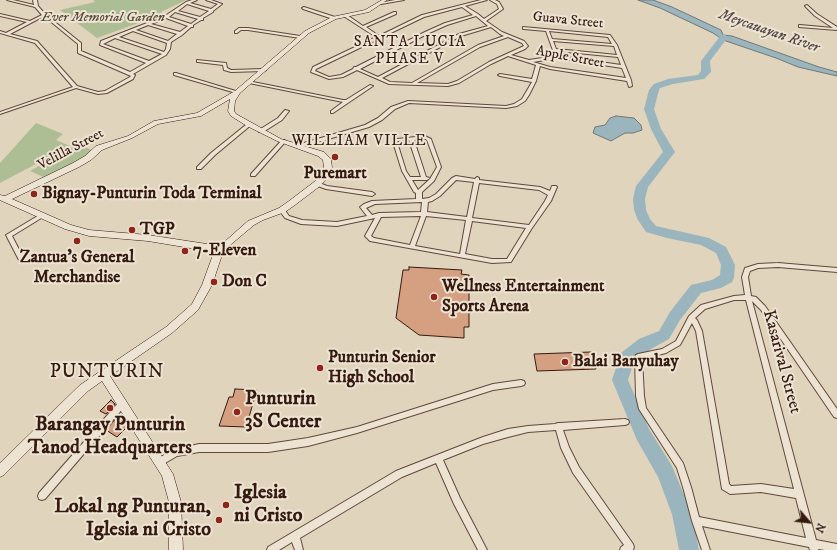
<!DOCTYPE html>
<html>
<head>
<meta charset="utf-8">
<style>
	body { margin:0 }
	#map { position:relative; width:837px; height:550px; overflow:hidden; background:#e1d4bc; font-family:"IM FELL DW Pica",serif }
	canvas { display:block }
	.north { position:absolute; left:789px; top:502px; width:40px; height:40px; -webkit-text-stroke:3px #ece3d3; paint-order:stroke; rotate:118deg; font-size:11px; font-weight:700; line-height:16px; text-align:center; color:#361a10 }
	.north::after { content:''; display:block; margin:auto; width:14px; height:18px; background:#361a10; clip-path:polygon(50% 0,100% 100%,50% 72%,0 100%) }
</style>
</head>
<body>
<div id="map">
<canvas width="837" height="550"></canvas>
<div class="north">N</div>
</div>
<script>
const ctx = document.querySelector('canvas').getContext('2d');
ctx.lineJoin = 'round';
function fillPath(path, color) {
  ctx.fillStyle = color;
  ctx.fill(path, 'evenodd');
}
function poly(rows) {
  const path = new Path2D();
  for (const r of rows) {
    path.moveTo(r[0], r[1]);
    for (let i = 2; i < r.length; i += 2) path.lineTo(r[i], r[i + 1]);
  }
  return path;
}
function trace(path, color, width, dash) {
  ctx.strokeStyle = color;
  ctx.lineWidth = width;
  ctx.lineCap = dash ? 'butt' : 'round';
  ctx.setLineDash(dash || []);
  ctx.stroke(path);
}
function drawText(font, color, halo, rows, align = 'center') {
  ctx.font = font + ' "IM FELL DW Pica",serif';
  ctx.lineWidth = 4;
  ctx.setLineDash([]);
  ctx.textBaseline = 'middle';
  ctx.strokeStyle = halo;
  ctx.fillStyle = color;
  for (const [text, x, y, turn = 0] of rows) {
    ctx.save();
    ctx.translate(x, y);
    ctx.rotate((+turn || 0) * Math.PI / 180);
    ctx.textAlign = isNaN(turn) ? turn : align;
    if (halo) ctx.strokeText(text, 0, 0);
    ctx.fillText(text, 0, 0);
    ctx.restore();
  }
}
fillPath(poly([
	[93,0,186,0,161,12,163,14,97,38,60,10,95,2],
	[36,123,63,134,56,140,70,146,0,183,0,163],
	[77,144,92,150,85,157,46,178,30,171]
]), '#aebe94');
const water = poly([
	[638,0,653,0,672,7,721,30,723,35,732,36,819,67,837,72,837,76,798,67,776,58,723,40,713,33,660,8,638,0],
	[616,116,634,118,641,125,642,130,633,133,625,133,611,141,593,133,595,127,605,125,610,118,616,116]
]);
fillPath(water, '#9ab5bd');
trace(water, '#727778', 1);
fillPath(poly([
	[724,34,728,37,710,61,711,72,704,79,673,84,660,88,659,90,654,109,661,129,675,152,648,187,645,199,646,210,650,219,656,226,709,238,726,247,735,265,734,278,732,282,721,288,701,293,680,320,669,339,651,349,634,362,628,380,649,429,672,466,692,514,699,550,679,550,672,514,658,477,637,440,612,380,621,353,639,339,659,331,670,312,691,285,712,280,720,275,721,265,716,253,701,245,667,238,646,232,638,220,634,210,633,199,636,186,663,152,651,129,644,109,649,90,654,84,668,79,698,75,701,71,701,61,721,35,724,34]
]), '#9ab5bd');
const building = poly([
	[409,267,462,270,461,274,469,275,469,327,464,327,464,338,419,335,396,318,403,270,409,270,409,267],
	[591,352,596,369,537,371,534,354,591,352],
	[235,389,257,390,246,427,219,426,229,397,233,397,235,389],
	[111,400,115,404,106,414,100,411,111,400],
	[118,416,127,427,117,437,106,430,118,416]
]);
fillPath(building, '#d5a082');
trace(building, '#361a10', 1);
const street = poly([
	[7,0,13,0,34,5,33,0,37,0,38,6,45,14,81,43,81,51,130,72,146,63,100,45,101,41,165,16,186,2,192,0,197,0,190,3,211,9,218,4,206,0,211,0,222,4,213,11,213,12,203,18,203,20,201,20,193,25,193,27,191,27,182,35,171,42,170,49,166,55,133,74,135,75,133,79,107,93,98,94,76,88,0,114,0,112,73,87,35,43,0,33,0,31,6,33,27,22,0,16,0,14,30,21,42,15,35,7,7,0],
	[187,4,209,11,200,17,178,11,187,4],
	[175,12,198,19,191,24,169,17,175,12],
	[44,16,78,44,78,53,131,76,130,77,105,91,98,92,77,86,37,41,10,34,44,16],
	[166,18,188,26,180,32,151,24,166,18],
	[148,25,177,34,168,41,136,30,148,25],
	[133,31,167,43,166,49,164,52,119,37,133,31],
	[115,38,162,54,149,61,103,44,115,38],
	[395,0,404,0,381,4,379,3,395,0],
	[481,0,487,0,465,6,478,14,484,19,499,9,497,4,490,0,495,0,499,2,503,9,486,21,502,32,524,41,528,46,525,49,511,55,529,60,555,56,546,31,524,29,523,29,523,27,610,35,617,45,631,80,632,86,629,87,627,81,550,69,540,66,536,81,529,95,525,101,517,106,506,108,409,103,395,109,382,120,369,127,301,147,297,147,297,145,365,125,378,118,391,107,408,101,506,106,514,104,522,99,532,82,500,76,498,75,500,74,532,79,536,65,508,56,491,64,459,83,448,86,389,84,357,70,343,77,329,79,311,72,313,67,376,37,345,17,345,15,347,15,363,26,394,12,396,12,396,14,366,27,379,36,422,15,481,0],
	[462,7,473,15,445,23,425,32,356,67,354,67,353,69,341,75,329,77,315,71,316,69,424,17,462,7],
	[476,16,488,26,459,34,378,77,360,69,427,34,447,25,476,16],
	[491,27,500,34,504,36,478,45,412,83,390,82,382,78,461,36,491,27],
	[549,31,608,37,612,44,552,39,549,31],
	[508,37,522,43,524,46,489,62,457,81,448,84,417,83,480,47,508,37],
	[553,41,614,46,617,55,556,49,553,41],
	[557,51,618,57,621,65,559,56,557,51],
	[557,58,622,68,626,78,550,67,533,62,557,58],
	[807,5,817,14,837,27,837,30,799,27,799,25,800,25,833,28,815,16,805,6,807,5],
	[304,7,335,17,336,18,333,19,303,9,302,8,304,7],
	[239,28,248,28,300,36,302,37,300,38,248,30,241,30,237,33,235,33,235,31,239,28],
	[197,60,226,63,227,68,231,70,264,69,266,70,264,71,231,72,224,70,223,65,198,62,197,62,197,60],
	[174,73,176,73,239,92,236,93,174,75,174,73],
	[248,81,343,100,346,100,370,85,373,86,333,113,331,113,331,111,343,102,249,83,247,82,248,81],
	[285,110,289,111,282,120,263,132,259,132,259,130,278,118,285,110],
	[247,124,251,124,251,125,215,155,201,169,197,169,197,167,211,153,247,124],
	[425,136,431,139,441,167,434,181,422,192,422,199,429,198,436,194,452,178,456,176,475,179,477,177,479,178,479,180,540,187,550,191,552,186,556,186,557,187,551,201,532,228,511,262,492,263,370,241,365,236,375,218,337,226,301,224,285,218,279,210,280,209,284,209,289,216,302,220,337,222,367,216,360,207,364,204,372,201,416,199,416,193,414,192,402,171,393,142,397,139,425,136],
	[424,138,427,140,437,167,430,179,418,190,412,180,427,180,430,178,426,177,414,140,424,138],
	[409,140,421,177,410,177,406,171,397,142,398,141,409,140],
	[456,180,474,182,467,217,427,212,428,202,432,201,440,196,456,180],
	[479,183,539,190,548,195,545,201,529,225,472,218,479,183],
	[422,202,421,212,379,213,372,215,366,208,375,204,422,202],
	[421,216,410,245,374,238,371,236,381,217,421,216],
	[426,216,466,220,460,254,415,246,426,216],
	[472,221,526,228,507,259,492,259,465,254,472,221],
	[282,140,284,140,286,141,255,176,251,176,251,174,282,140],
	[317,182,327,186,372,192,375,194,372,196,326,189,315,185,314,184,317,182],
	[41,214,43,215,44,216,43,217,12,236,25,261,22,263,20,262,6,235,41,214],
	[778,263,837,268,837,272,778,267,758,268,750,271,748,277,751,296,756,297,765,306,837,409,837,418,834,417,761,310,752,301,816,540,837,544,837,550,825,550,818,549,818,550,810,550,809,547,702,526,710,550,702,550,692,521,683,487,677,468,639,409,636,396,635,357,636,355,638,354,662,349,676,341,689,316,701,305,734,296,745,295,742,277,745,268,758,264,778,263],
	[734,300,746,300,794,489,761,484,731,486,729,484,702,331,697,320,695,318,705,309,734,300],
	[692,323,696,331,722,489,730,494,761,492,796,498,806,538,699,517,691,487,683,463,646,408,644,396,642,359,666,353,680,345,692,323],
	[521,380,524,381,525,383,524,385,521,386,493,390,357,433,308,446,268,452,199,452,177,456,160,466,157,465,156,462,157,459,173,450,199,444,268,444,308,438,357,427,493,384,521,380],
	[122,401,125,402,126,404,125,406,45,499,42,500,39,499,38,496,39,493,119,402,122,401],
	[625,419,628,420,629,422,628,424,625,425,563,430,569,447,579,467,633,544,634,547,633,550,620,550,621,547,624,545,573,473,561,448,556,430,528,432,508,437,483,444,443,460,460,498,487,550,478,550,454,504,436,463,402,477,300,538,303,550,295,550,292,542,279,550,267,550,268,547,396,471,483,437,508,429,528,426,555,424,558,423,560,423,625,419]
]);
const secondary = poly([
	[382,0,387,0,369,12,336,19,309,33,240,93,235,101,234,111,236,114,281,139,324,152,331,159,332,168,329,176,320,186,295,205,285,212,263,220,254,225,229,246,223,246,222,244,248,221,279,208,289,201,314,182,322,175,324,168,323,160,318,156,277,141,247,126,231,116,228,111,230,99,201,116,158,124,132,138,102,150,91,160,79,167,12,199,71,225,89,230,148,235,220,246,224,249,212,285,198,310,172,333,110,376,173,474,181,502,183,550,169,550,169,502,162,476,102,381,88,391,4,475,0,477,0,463,80,385,166,327,192,304,202,285,214,252,148,241,89,236,65,229,2,201,0,200,0,195,5,196,73,163,85,156,96,146,128,136,154,121,197,113,235,91,305,31,332,17,365,10,382,0]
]);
trace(street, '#61483b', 2);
trace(secondary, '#361a10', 1);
fillPath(street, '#ece3d3');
fillPath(secondary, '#ece3d3');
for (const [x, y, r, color] of [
	[335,157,4,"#8f2418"],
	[34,194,4,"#8f2418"],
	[132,230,4,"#8f2418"],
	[77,241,4,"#8f2418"],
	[185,251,4,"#8f2418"],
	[214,282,4,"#8f2418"],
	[434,297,4,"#8f2418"],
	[565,362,4,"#8f2418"],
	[320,368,4,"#8f2418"],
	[110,408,4,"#8f2418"],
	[237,412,4,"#8f2418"],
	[226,505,4,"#8f2418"],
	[219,520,4,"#8f2418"]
]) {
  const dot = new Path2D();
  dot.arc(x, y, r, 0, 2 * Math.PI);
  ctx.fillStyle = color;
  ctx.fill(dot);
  trace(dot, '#ece3d3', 1.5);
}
drawText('italic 14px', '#5a4b38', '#ece3d3', [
	["Ever Memorial Garden",103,18]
]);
drawText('14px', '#361a10', '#ece3d3', [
	["Guava Street",568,21,6],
	["Apple Street",570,58,11],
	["Velilla Street",71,150,-28]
]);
drawText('italic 15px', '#544844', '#ece3d3', [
	["Meycauayan River",769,32,19]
]);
ctx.letterSpacing = '1px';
drawText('15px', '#361a10', '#ece3d3', [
	["SANTA LUCIA",410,43],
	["PHASE V",410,60],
	["WILLIAM VILLE",359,142]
]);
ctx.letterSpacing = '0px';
drawText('bold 17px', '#361a10', '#ece3d3', [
	["Puremart",335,174,"center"],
	["Bignay-Punturin Toda Terminal",42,194],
	["TGP",140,230],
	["7-Eleven",193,251],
	["Zantua's General",77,258,"center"],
	["Merchandise",77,278,"center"],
	["Don C",222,282],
	["Wellness Entertainment",442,287],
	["Sports Arena",442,307],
	["Punturin Senior",328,358],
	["High School",328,378],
	["Balai Banyuhay",573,362]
], 'left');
drawText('17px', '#361a10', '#ece3d3', [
	["Kasarival Street",781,362,75]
]);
ctx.letterSpacing = '1px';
drawText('19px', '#361a10', '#ece3d3', [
	["PUNTURIN",107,373]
]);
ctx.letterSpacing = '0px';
drawText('bold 20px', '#361a10', '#ece3d3', [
	["Punturin",245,400],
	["3S Center",245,423],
	["Barangay Punturin",110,426,"center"],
	["Tanod Headquarters",110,449,"center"],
	["Iglesia",234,494],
	["ni Cristo",234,517],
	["Lokal ng Punturan,",211,508,"right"],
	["Iglesia ni Cristo",211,531,"right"]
], 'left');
</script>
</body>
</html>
